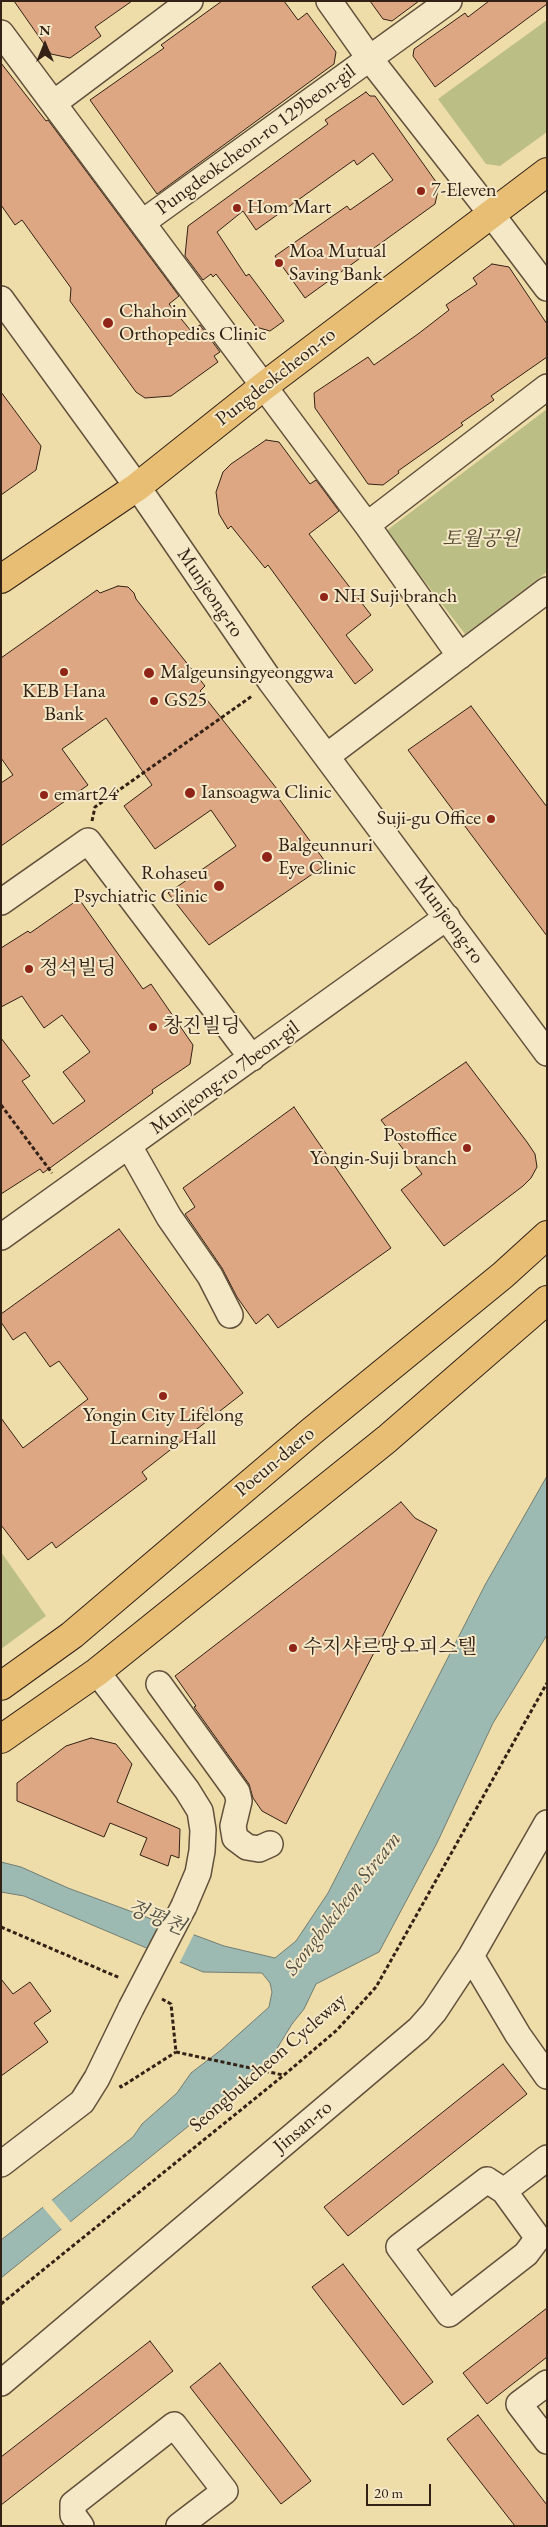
<!DOCTYPE html>
<html>
<head>
<meta charset="utf-8">
<style>
	body { margin:0 }
	#map { position:relative; width:548px; height:2527px; overflow:hidden; background:#eedca9; font-family:"EB Garamond",serif }
	canvas { display:block }
	.frame { position:absolute; inset:0; border:2px solid #332116; pointer-events:none }
	.north { position:absolute; left:20px; top:20px; width:50px; height:50px; -webkit-text-stroke:4px #f4e8c7; paint-order:stroke; rotate:0deg; font-size:14px; font-weight:700; line-height:20px; text-align:center; color:#332116 }
	.north::after { content:''; display:block; margin:auto; width:18px; height:22px; background:#332116; clip-path:polygon(50% 0,100% 100%,50% 72%,0 100%) }
	.scale { position:absolute; left:366px; top:2484px; width:65px; height:22px; box-sizing:border-box; border:2px solid #332116; border-top:0; padding-left:6px; font-size:15px; line-height:18px; white-space:nowrap; color:#332116; -webkit-text-stroke:4px #f4e8c7; paint-order:stroke }
</style>
</head>
<body>
<div id="map">
<canvas width="548" height="2527"></canvas>
<div class="frame"></div>
<div class="north">N</div>
<div class="scale">20 m</div>
</div>
<script>
const ctx = document.querySelector('canvas').getContext('2d');
ctx.lineJoin = 'round';
function fillPath(path, color) {
  ctx.fillStyle = color;
  ctx.fill(path, 'evenodd');
}
function poly(rows) {
  const path = new Path2D();
  for (const r of rows) {
    path.moveTo(r[0], r[1]);
    for (let i = 2; i < r.length; i += 2) path.lineTo(r[i], r[i + 1]);
  }
  return path;
}
function trace(path, color, width, dash) {
  ctx.strokeStyle = color;
  ctx.lineWidth = width;
  ctx.lineCap = dash ? 'butt' : 'round';
  ctx.setLineDash(dash || []);
  ctx.stroke(path);
}
function drawText(font, color, halo, rows, align = 'center') {
  ctx.font = font + ' "EB Garamond","Noto Serif KR",serif';
  ctx.lineWidth = 4;
  ctx.setLineDash([]);
  ctx.textBaseline = 'middle';
  ctx.strokeStyle = halo;
  ctx.fillStyle = color;
  for (const [text, x, y, turn = 0] of rows) {
    ctx.save();
    ctx.translate(x, y);
    ctx.rotate((+turn || 0) * Math.PI / 180);
    ctx.textAlign = isNaN(turn) ? turn : align;
    if (halo) ctx.strokeText(text, 0, 0);
    ctx.fillText(text, 0, 0);
    ctx.restore();
  }
}
fillPath(poly([
	[547,20,547,132,500,166,486,164,438,99],
	[547,409,547,572,465,634,386,531],
	[1,1552,46,1616,1,1649]
]), '#bcbf85');
const water = poly([
	[547,1476,547,1635,493,1723,437,1843,379,1952,316,1984,304,2009,292,2024,270,2060,1,2278,1,2240,133,2137,142,2124,177,2093,191,2073,221,2050,269,2007,272,1992,270,1983,262,1973,203,1972,24,1896,1,1892,1,1862,21,1867,68,1888,224,1946,275,1958,296,1941,328,1893,485,1585,547,1476]
]);
fillPath(water, '#9cbab1');
trace(water, '#727d73', 1);
fillPath(poly([
	[164,1921,195,1932,179,1964,148,1952],
	[50,2198,72,2224,63,2231,41,2205]
]), '#eedca9');
const building = poly([
	[14,1,132,1,95,27,101,36,70,58,51,54,14,1],
	[222,1,284,1,298,20,307,13,336,52,334,64,157,194,90,100,164,48,161,45,222,1],
	[370,1,419,1,392,21,383,19,370,1],
	[489,1,547,1,547,4,435,87,413,56,414,49,465,13,468,17,489,1],
	[1,63,46,121,48,120,179,296,169,304,191,331,200,325,220,352,214,356,218,362,171,396,145,398,136,392,70,301,71,288,22,220,15,225,1,205,1,63],
	[366,92,370,96,375,96,439,186,435,204,305,298,275,256,347,206,350,210,393,180,373,153,357,165,354,160,256,230,243,211,217,232,246,276,249,274,284,321,270,331,256,327,216,274,213,277,211,274,203,280,185,256,188,226,328,124,325,120,366,92],
	[492,264,509,267,547,324,547,357,491,396,494,400,461,423,463,425,398,471,399,473,383,485,368,484,315,408,314,393,368,357,374,365,418,334,449,310,446,305,477,284,473,278,492,264],
	[1,392,41,446,36,470,1,495,1,392],
	[266,440,279,442,310,484,316,480,339,511,309,534,371,615,346,635,373,670,355,684,268,565,265,568,231,526,228,529,219,514,216,492,223,472,231,464,266,440],
	[118,586,128,587,134,593,136,599,205,686,200,691,277,789,274,792,327,864,209,945,168,893,236,846,211,810,155,849,124,806,152,785,106,718,62,749,88,785,1,846,1,783,13,775,1,758,1,658,97,590,100,593,118,586],
	[471,706,547,807,547,936,408,750,471,706],
	[79,899,143,989,151,984,193,1045,190,1064,152,1090,153,1093,43,1173,40,1169,1,1194,1,1038,30,1076,22,1081,53,1124,85,1101,63,1072,90,1052,62,1015,44,1028,22,996,1,1007,1,948,28,931,30,933,79,899],
	[466,1062,527,1142,535,1154,537,1167,531,1178,523,1186,444,1246,401,1190,422,1174,381,1120,466,1062],
	[294,1107,391,1248,278,1328,268,1314,256,1324,237,1297,222,1268,185,1214,195,1207,183,1188,294,1107],
	[119,1229,243,1393,142,1472,147,1479,56,1548,52,1542,28,1560,1,1525,1,1418,23,1448,88,1399,59,1361,50,1367,25,1332,13,1340,1,1322,1,1314,119,1229],
	[401,1502,415,1518,437,1530,286,1824,262,1811,253,1798,249,1784,194,1707,196,1706,175,1676,401,1502],
	[91,1738,116,1744,132,1764,117,1802,180,1829,179,1858,171,1855,168,1866,140,1855,147,1838,110,1823,104,1837,17,1801,17,1783,66,1746,91,1738],
	[1,1979,13,1994,30,1982,51,2011,34,2023,48,2042,1,2076,1,1979],
	[503,2064,527,2094,348,2236,324,2207,503,2064],
	[343,2264,433,2382,403,2405,312,2287,343,2264],
	[547,2308,547,2357,487,2404,463,2373,547,2308],
	[150,2341,173,2371,1,2505,1,2457,150,2341],
	[220,2363,311,2481,281,2504,190,2387,220,2363],
	[478,2415,547,2505,547,2526,515,2526,447,2439,478,2415]
]);
fillPath(building, '#dea783');
trace(building, '#332116', 1);
const minor = poly([
	[329,1,370,59,486,207,547,288],
	[1,33,367,525,460,656],
	[54,103,190,1],
	[143,222,449,1],
	[1,299,141,492,271,682,547,1053],
	[367,525,547,387],
	[327,756,547,590],
	[1,902,88,841,252,1058],
	[129,1146,169,1217,210,1276,230,1315],
	[1,1237,447,917],
	[97,1672,187,1790,200,1811,203,1830,202,1851,198,1873,184,1906],
	[159,1684,237,1792,239,1801,233,1826,235,1838,247,1847,259,1849,270,1844],
	[471,1956,518,2035,547,2076],
	[1,2164,82,2102,97,2078,131,2008],
	[487,2180,504,2191,538,2238,526,2254,449,2314,399,2247,487,2180],
	[504,2191,547,2158],
	[1,2383,419,2029,434,2012,471,1956,547,1823],
	[547,2383,519,2404,547,2441],
	[81,2526,73,2515,73,2504,174,2425,225,2491,179,2526]
]);
const major = poly([
	[1,579,137,487,264,386,547,172],
	[1,1686,72,1635,312,1431,503,1275,547,1235],
	[1,1739,97,1672,387,1439,547,1300]
]);
trace(minor, '#62503b', 28);
trace(major, '#332116', 30);
trace(poly([
	[92,821,95,807,252,696],
	[1,1105,52,1173],
	[1,1927,120,1978],
	[162,1999,171,2004,176,2052],
	[176,2052,283,2075],
	[120,2085,121,2087,176,2052],
	[1,2304,284,2075,337,2030,376,1987,547,1683]
]), '#332116', 3, [4, 2.5]);
trace(minor, '#f4e8c7', 25);
trace(major, '#e7be74', 28);
const minorBridge = poly([
	[131,2008,184,1906]
]);
trace(minorBridge, '#62503b', 28, []);
trace(minorBridge, '#f4e8c7', 25);
for (const [x, y, r, color] of [
	[421,191,5,"#8f2418"],
	[237,208,5,"#8f2418"],
	[279,263,5,"#8f2418"],
	[108,323,6,"#8f2418"],
	[324,597,5,"#8f2418"],
	[64,672,5,"#8f2418"],
	[149,673,6,"#8f2418"],
	[154,701,5,"#8f2418"],
	[190,793,6,"#8f2418"],
	[44,795,5,"#8f2418"],
	[491,819,5,"#8f2418"],
	[267,857,6,"#8f2418"],
	[219,886,6,"#8f2418"],
	[29,969,5,"#8f2418"],
	[153,1027,5,"#8f2418"],
	[467,1148,5,"#8f2418"],
	[163,1396,5,"#8f2418"],
	[293,1648,5,"#8f2418"]
]) {
  const dot = new Path2D();
  dot.arc(x, y, r, 0, 2 * Math.PI);
  ctx.fillStyle = color;
  ctx.fill(dot);
  trace(dot, '#f4e8c7', 2);
}
drawText('20px', '#332116', '#f4e8c7', [
	["Pungdeokcheon-ro 129beon-gil",256,140,-36],
	["Pungdeokcheon-ro",276,377,-38],
	["Munjeong-ro",210,593,56],
	["Munjeong-ro",449,920,54],
	["Munjeong-ro 7beon-gil",225,1078,-36],
	["Poeun-daero",275,1462,-40],
	["Seongbukcheon Cycleway",268,2063,-41],
	["Jinsan-ro",303,2127,-40]
]);
drawText('20px', '#332116', '#f4e8c7', [
	["7-Eleven",431,191],
	["Hom Mart",247,208],
	["Moa Mutual",289,252],
	["Saving Bank",289,275],
	["Chahoin",119,312],
	["Orthopedics Clinic",119,335],
	["NH Suji branch",334,597],
	["Malgeunsingyeonggwa",160,673],
	["KEB Hana",64,692,"center"],
	["Bank",64,715,"center"],
	["GS25",164,701],
	["Iansoagwa Clinic",201,793],
	["emart24",54,795],
	["Suji-gu Office",481,819,"right"],
	["Balgeunnuri",278,846],
	["Eye Clinic",278,869],
	["Rohaseu",208,874,"right"],
	["Psychiatric Clinic",208,897,"right"],
	["정석빌딩",39,969],
	["창진빌딩",163,1027],
	["Postoffice",457,1136,"right"],
	["Yongin-Suji branch",457,1159,"right"],
	["Yongin City Lifelong",163,1416,"center"],
	["Learning Hall",163,1439,"center"],
	["수지샤르망오피스텔",303,1648]
], 'left');
drawText('italic 20px', '#554832', '#f4e8c7', [
	["토월공원",481,540]
]);
drawText('italic 21px', '#524f44', '#f4e8c7', [
	["Seongbokcheon Stream",343,1904,-52],
	["정평천",156,1918,22]
]);
</script>
</body>
</html>
